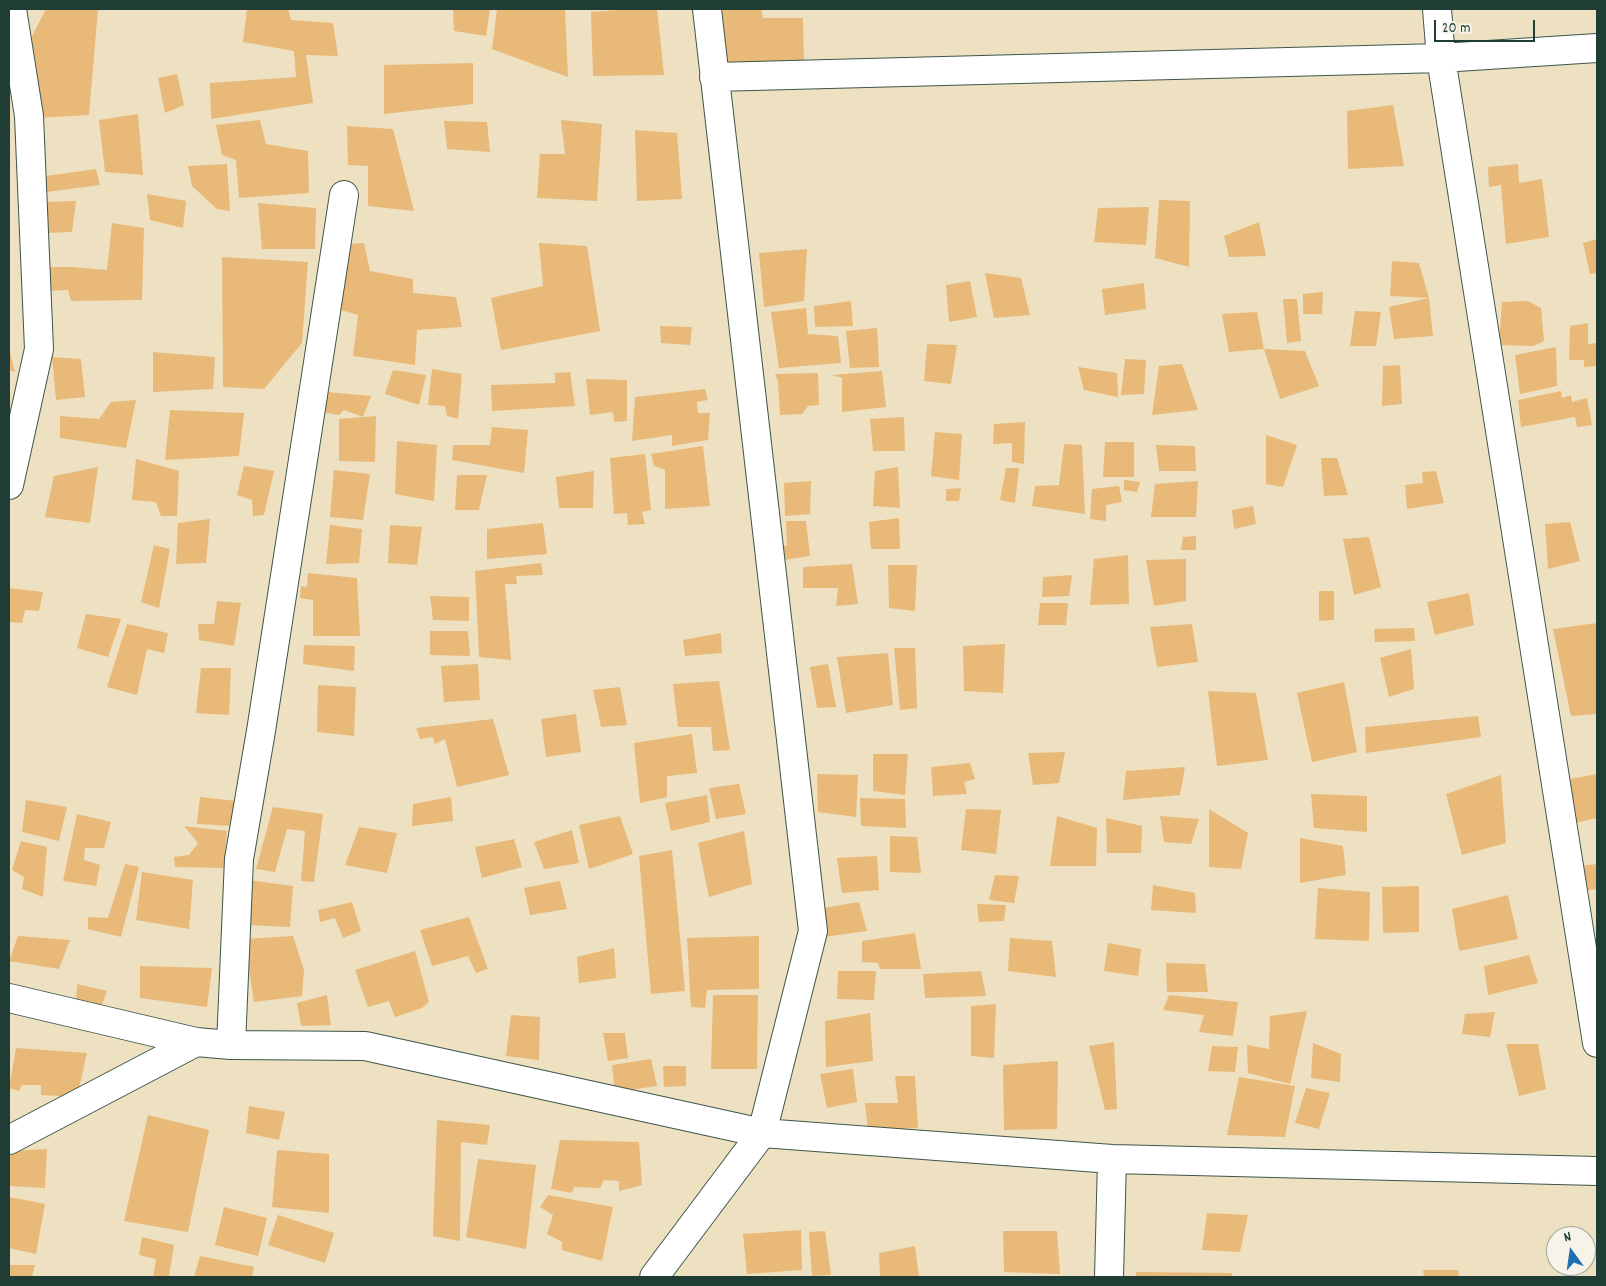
<!DOCTYPE html>
<html>
<head>
<meta charset="utf-8">
<style>
	body { margin:0 }
	#map { position:relative; width:1606px; height:1286px; overflow:hidden; background:#eee1c2; font-family:Dekko,sans-serif }
	canvas { display:block }
	.frame { position:absolute; inset:0; border:10px solid #1f3d34; pointer-events:none }
	.north { position:absolute; left:1546px; top:1226px; width:50px; height:50px; box-sizing:border-box; background:#f7f3e8; border:1px solid #a1aaa0; border-radius:50%; rotate:346deg; font-size:14px; font-weight:700; line-height:20px; text-align:center; color:#1f3d34 }
	.north::after { content:''; display:block; margin:auto; width:18px; height:22px; background:#1f6fb2; clip-path:polygon(50% 0,100% 100%,50% 72%,0 100%) }
	.scale { position:absolute; left:1434px; top:20px; width:101px; height:22px; box-sizing:border-box; border:2px solid #1f3d34; border-top:0; padding-left:6px; font-size:15px; line-height:18px; white-space:nowrap; color:#1f3d34; -webkit-text-stroke:4px #f7f3e8; paint-order:stroke }
</style>
</head>
<body>
<div id="map">
<canvas width="1606" height="1286"></canvas>
<div class="frame"></div>
<div class="north">N</div>
<div class="scale">20 m</div>
</div>
<script>
const ctx = document.querySelector('canvas').getContext('2d');
ctx.lineJoin = 'round';
function fillPath(path, color) {
  ctx.fillStyle = color;
  ctx.fill(path, 'evenodd');
}
function poly(rows) {
  const path = new Path2D();
  for (const r of rows) {
    path.moveTo(r[0], r[1]);
    for (let i = 2; i < r.length; i += 2) path.lineTo(r[i], r[i + 1]);
  }
  return path;
}
function trace(path, color, width, dash) {
  ctx.strokeStyle = color;
  ctx.lineWidth = width;
  ctx.lineCap = dash ? 'butt' : 'round';
  ctx.setLineDash(dash || []);
  ctx.stroke(path);
}
fillPath(poly([
	[46,9,98,9,89,115,37,118,29,42],
	[247,9,288,9,291,20,333,23,338,56,306,55,313,103,211,119,210,83,296,77,294,51,243,42],
	[453,9,490,9,486,36,454,31],
	[497,9,565,9,568,77,492,49],
	[632,9,657,9,664,75,593,76,591,12],
	[722,9,761,9,763,18,803,18,804,64,728,68],
	[473,63,473,104,384,114,384,65],
	[177,74,184,105,165,113,158,78],
	[1393,105,1404,166,1348,169,1347,111],
	[138,114,143,175,105,172,99,120],
	[260,120,266,144,308,151,309,193,239,198,236,160,222,155,216,125],
	[561,120,602,124,597,201,537,198,540,154,565,154],
	[444,121,487,122,490,152,447,149],
	[347,126,393,129,414,211,368,206,368,166,348,165],
	[635,130,677,133,682,199,637,201],
	[227,164,230,211,217,209,192,186,188,166],
	[1518,164,1519,183,1542,179,1549,237,1506,244,1501,185,1489,187,1488,167],
	[96,169,100,185,47,192,46,176],
	[147,194,186,201,183,228,150,220],
	[1159,200,1190,201,1189,267,1155,258],
	[76,201,72,232,46,233,44,202],
	[258,203,316,208,315,249,262,249],
	[1149,207,1146,245,1094,242,1098,208],
	[1259,222,1266,256,1229,257,1224,236],
	[112,223,144,228,142,300,71,301,68,290,45,291,46,267,72,267,107,270],
	[1597,239,1597,273,1590,274,1583,243],
	[364,243,370,271,413,279,413,293,456,297,462,327,417,330,415,365,353,356,358,315,327,306,344,244],
	[539,243,587,246,600,331,501,350,491,298,543,286],
	[807,249,804,301,764,307,759,253],
	[222,257,308,262,302,343,264,389,223,387],
	[1392,261,1419,263,1429,298,1390,296],
	[985,273,1021,278,1030,315,994,318],
	[970,281,977,317,949,322,946,285],
	[1144,283,1146,309,1105,315,1102,289],
	[1323,292,1322,314,1303,314,1303,294],
	[1429,298,1433,336,1394,339,1389,307],
	[1283,299,1297,299,1301,341,1287,343],
	[851,301,853,326,815,327,814,306],
	[1528,301,1541,308,1544,341,1533,346,1499,345,1502,302],
	[806,308,808,334,838,336,841,363,779,368,771,312],
	[1355,311,1381,312,1376,346,1350,346],
	[1257,312,1264,349,1229,352,1222,314],
	[1588,323,1588,344,1597,343,1597,366,1584,367,1584,360,1569,360,1570,326],
	[660,326,692,327,690,345,661,343],
	[877,328,879,367,850,368,846,331],
	[927,344,957,345,951,384,924,381],
	[1556,347,1557,386,1520,394,1515,355],
	[9,349,15,372,9,370],
	[1264,349,1305,351,1319,386,1280,399],
	[153,352,215,357,213,389,153,392],
	[52,357,81,359,85,397,56,400],
	[1125,359,1146,360,1144,394,1121,395],
	[1182,364,1198,410,1152,415,1159,366],
	[1400,365,1402,404,1382,406,1383,366],
	[1078,367,1117,373,1118,397,1084,390],
	[432,369,462,374,458,419,447,416,445,406,428,405],
	[393,370,426,375,419,405,385,394],
	[882,371,886,407,842,412,842,378,832,375],
	[570,372,575,406,492,411,491,385,555,383,555,373],
	[818,373,819,405,808,406,802,414,780,415,778,381,775,374],
	[586,379,627,380,627,421,614,422,613,412,590,415],
	[705,389,708,400,697,402,698,413,710,413,708,440,672,446,672,435,632,441,635,397],
	[1561,391,1562,398,1571,395,1572,402,1587,398,1592,425,1577,427,1575,417,1521,427,1518,400],
	[328,392,371,396,363,417,344,410,339,415,322,412],
	[136,400,126,448,60,438,60,416,99,419,111,402],
	[170,410,244,413,239,456,165,460],
	[376,416,375,462,339,461,339,419],
	[904,417,905,451,873,451,870,419],
	[1025,422,1024,464,1012,462,1012,443,993,444,994,424],
	[492,427,528,430,524,473,452,460,453,445,490,445],
	[935,432,962,434,959,480,931,476],
	[1266,435,1297,445,1283,487,1266,484],
	[397,441,437,445,434,501,395,494],
	[1105,442,1134,442,1134,477,1103,477],
	[1064,444,1082,445,1085,514,1032,506,1035,486,1059,485],
	[1156,445,1195,446,1196,471,1159,471],
	[703,446,710,506,665,509,665,470,654,466,651,454],
	[645,454,651,510,642,512,645,524,628,525,627,513,614,514,610,458],
	[1321,458,1337,458,1348,495,1324,496],
	[136,459,179,471,177,516,161,516,156,502,132,500],
	[244,466,274,471,264,515,253,516,252,500,237,495],
	[98,467,90,523,45,517,54,476],
	[898,467,900,508,873,506,875,471],
	[1006,468,1019,468,1015,503,1000,500],
	[334,470,370,474,363,520,330,517],
	[594,471,593,508,559,508,556,477],
	[1436,471,1444,503,1407,509,1405,485,1423,483,1422,472],
	[457,475,487,475,479,510,455,510],
	[1124,480,1140,482,1137,492,1124,490],
	[811,481,810,514,785,516,784,483],
	[1198,481,1196,517,1151,517,1155,484],
	[1119,486,1122,502,1106,505,1106,521,1090,519,1092,489],
	[961,488,959,501,946,501,946,489],
	[1253,506,1256,524,1234,529,1232,510],
	[899,518,900,549,871,549,869,522],
	[210,519,206,563,176,564,178,523],
	[786,521,806,521,810,556,777,561,777,546,787,546],
	[1570,522,1580,561,1548,569,1545,524],
	[543,523,547,554,487,559,487,529],
	[330,525,362,529,359,563,326,564],
	[390,525,422,527,417,565,388,563],
	[1196,536,1196,550,1181,550,1183,537],
	[1369,537,1381,587,1354,595,1343,539],
	[154,545,170,549,159,608,141,602],
	[1128,555,1129,604,1090,605,1094,559],
	[1186,559,1186,601,1154,606,1146,560],
	[541,563,543,575,516,576,517,584,505,584,511,660,479,657,475,571],
	[852,564,858,604,836,606,838,588,803,588,803,567],
	[888,565,917,565,915,611,889,608],
	[308,573,357,578,360,636,313,636,313,600,300,598,301,586,307,587],
	[1072,575,1069,596,1042,597,1043,577],
	[9,588,43,592,39,611,25,610,22,623,9,622],
	[1319,591,1334,591,1334,620,1319,621],
	[1469,593,1474,625,1435,635,1427,602],
	[430,596,469,597,469,621,433,620],
	[217,601,241,603,234,646,199,640,198,624,214,624],
	[1040,603,1068,603,1066,625,1038,625],
	[86,614,121,619,108,657,77,648],
	[1597,623,1597,714,1571,716,1553,629],
	[127,624,168,633,164,653,147,649,137,695,107,687],
	[1192,624,1198,662,1157,667,1150,627],
	[1414,628,1415,641,1375,642,1374,629],
	[430,631,468,631,470,656,430,655],
	[721,633,722,653,685,656,683,640],
	[1005,644,1003,693,964,691,963,646],
	[304,645,355,646,354,671,303,664],
	[894,648,915,648,917,708,900,710],
	[1411,649,1414,689,1389,697,1380,658],
	[888,653,893,705,846,713,837,657],
	[478,664,480,700,444,702,441,666],
	[828,664,836,707,817,708,810,667],
	[201,668,231,668,229,715,196,713],
	[719,681,730,750,713,751,711,727,678,727,673,684],
	[1344,682,1357,752,1312,762,1297,693],
	[318,685,356,687,354,736,317,732],
	[620,687,627,725,601,727,593,690],
	[1208,691,1256,693,1268,760,1217,766],
	[576,714,581,752,546,757,541,719],
	[1478,716,1481,737,1366,753,1365,727],
	[493,719,509,775,457,787,445,739,435,744,433,737,420,739,416,728],
	[692,734,697,773,667,776,667,797,640,803,634,743],
	[1065,752,1059,783,1033,785,1028,753],
	[873,754,908,754,905,795,873,791],
	[970,763,975,779,964,782,967,794,933,796,931,767],
	[1185,767,1180,795,1123,800,1126,771],
	[817,774,858,775,856,817,818,812],
	[1597,774,1597,818,1576,823,1570,779],
	[1501,775,1506,843,1462,855,1446,794],
	[739,784,746,814,716,819,709,788],
	[1311,794,1367,796,1367,832,1314,828],
	[707,795,710,822,671,831,665,803],
	[200,797,236,801,232,826,197,824],
	[451,797,453,821,412,826,413,804],
	[860,798,905,799,906,828,861,826],
	[26,800,67,807,59,841,22,832],
	[273,807,323,814,314,882,301,881,305,831,287,829,275,872,256,869],
	[966,809,1001,810,996,854,961,850],
	[1209,809,1248,833,1241,869,1209,867],
	[77,814,111,822,104,848,85,848,84,860,100,865,96,886,63,881],
	[620,816,633,854,589,869,579,825],
	[1057,816,1097,828,1096,866,1050,866],
	[1160,816,1199,819,1191,844,1164,842],
	[1106,818,1142,826,1141,853,1107,853],
	[184,826,227,831,224,868,175,867,174,857,189,855,198,843],
	[359,827,397,833,387,873,345,865],
	[572,830,579,863,544,869,534,842],
	[744,831,752,884,709,897,698,843],
	[890,836,917,837,921,873,890,872],
	[1300,838,1343,846,1346,875,1300,883],
	[514,839,522,867,482,878,475,847],
	[21,841,47,847,43,897,22,889,24,877,12,870],
	[672,850,685,991,651,994,639,856],
	[877,856,879,890,842,893,837,858],
	[125,864,139,867,121,937,88,929,88,917,108,918],
	[1597,864,1597,889,1573,892,1579,866],
	[142,872,193,880,189,929,136,920],
	[995,875,1019,876,1014,903,989,900],
	[248,880,293,886,290,927,246,925],
	[560,881,567,909,530,915,524,888],
	[1153,885,1195,893,1196,913,1151,910],
	[1419,886,1419,932,1383,933,1382,887],
	[1318,888,1370,892,1369,941,1315,939],
	[1508,895,1518,939,1459,951,1452,909],
	[352,902,361,931,343,938,335,918,320,922,318,910],
	[859,902,867,931,824,937,823,908],
	[977,904,1006,905,1004,921,979,922],
	[469,917,488,969,476,973,468,956,432,966,420,930],
	[915,933,921,969,880,969,878,963,862,962,862,941],
	[18,936,70,940,59,969,9,961],
	[293,936,304,970,302,996,254,1002,244,939],
	[759,936,759,989,707,990,705,1008,691,1007,687,938],
	[1597,937,1597,949,1596,949,1594,938],
	[1010,938,1052,941,1056,977,1008,971],
	[1108,943,1141,949,1138,976,1104,971],
	[614,948,616,978,579,983,577,957],
	[415,951,429,1002,422,1008,395,1017,389,1001,368,1007,355,970],
	[1529,955,1538,983,1488,995,1484,966],
	[1166,963,1205,964,1208,992,1167,992],
	[140,966,212,968,207,1007,140,998],
	[838,971,876,971,874,1000,837,999],
	[981,971,986,996,925,998,923,974],
	[77,984,107,991,101,1007,76,1004],
	[327,995,331,1025,301,1026,297,1003],
	[713,995,758,995,757,1069,711,1069],
	[1169,995,1238,1002,1233,1036,1199,1032,1204,1015,1163,1010],
	[996,1004,994,1058,971,1056,971,1006],
	[1307,1011,1290,1084,1248,1073,1247,1045,1269,1049,1270,1016],
	[1495,1012,1490,1037,1462,1034,1465,1014],
	[870,1013,873,1061,826,1067,825,1021],
	[511,1015,540,1017,539,1060,506,1056],
	[603,1033,625,1033,628,1058,608,1061],
	[1114,1042,1117,1109,1105,1110,1089,1046],
	[1313,1043,1341,1054,1340,1082,1311,1078],
	[1506,1044,1538,1044,1546,1089,1519,1096],
	[1212,1046,1238,1047,1235,1072,1208,1071],
	[16,1048,87,1053,77,1097,41,1095,41,1085,22,1085,19,1091,9,1088],
	[651,1059,657,1086,615,1092,612,1065],
	[1058,1061,1057,1129,1004,1130,1003,1065],
	[663,1066,686,1066,686,1086,664,1087],
	[853,1069,857,1102,827,1108,820,1074],
	[895,1076,915,1076,918,1128,868,1130,865,1103,898,1103],
	[1239,1077,1295,1086,1285,1137,1227,1135],
	[1306,1088,1330,1093,1319,1129,1295,1123],
	[249,1106,285,1112,279,1140,246,1133],
	[148,1115,209,1130,188,1232,124,1221],
	[437,1120,490,1125,487,1145,461,1142,460,1241,433,1236],
	[560,1140,639,1142,642,1185,619,1191,619,1181,604,1180,600,1188,574,1187,572,1193,551,1189],
	[47,1149,45,1188,9,1186,9,1151],
	[277,1150,329,1154,329,1213,272,1207],
	[478,1159,536,1165,526,1249,466,1237],
	[548,1195,613,1207,602,1261,562,1250,562,1242,547,1234,553,1215,540,1207],
	[9,1197,45,1204,36,1254,9,1248],
	[224,1207,267,1218,258,1256,215,1245],
	[1207,1213,1248,1215,1240,1252,1202,1250],
	[278,1215,334,1233,325,1263,268,1245],
	[801,1230,802,1270,747,1274,743,1234],
	[825,1231,831,1275,812,1276,809,1232],
	[1003,1231,1057,1231,1060,1274,1004,1272],
	[142,1237,174,1245,169,1277,153,1277,156,1259,139,1255],
	[915,1246,919,1277,880,1277,879,1253],
	[200,1256,254,1267,252,1277,194,1277],
	[9,1265,35,1265,32,1277,9,1277],
	[1423,1270,1458,1270,1459,1277,1424,1277],
	[1136,1272,1232,1273,1232,1277,1136,1277]
]), '#e8b978');
const minor = poly([
	[1437,9,1441,58,1597,1043],
	[714,77,1441,58,1597,48],
	[9,485,39,349,29,116,12,9],
	[9,998,196,1042,231,1045,365,1046,762,1133,1112,1159,1597,1171],
	[231,1045,239,859,261,731,344,195],
	[9,1140,196,1042],
	[654,1277,762,1133,813,931,707,9],
	[1109,1277,1112,1159]
]);
trace(minor, '#3e5649', 30);
trace(minor, '#fff', 28);
</script>
</body>
</html>
